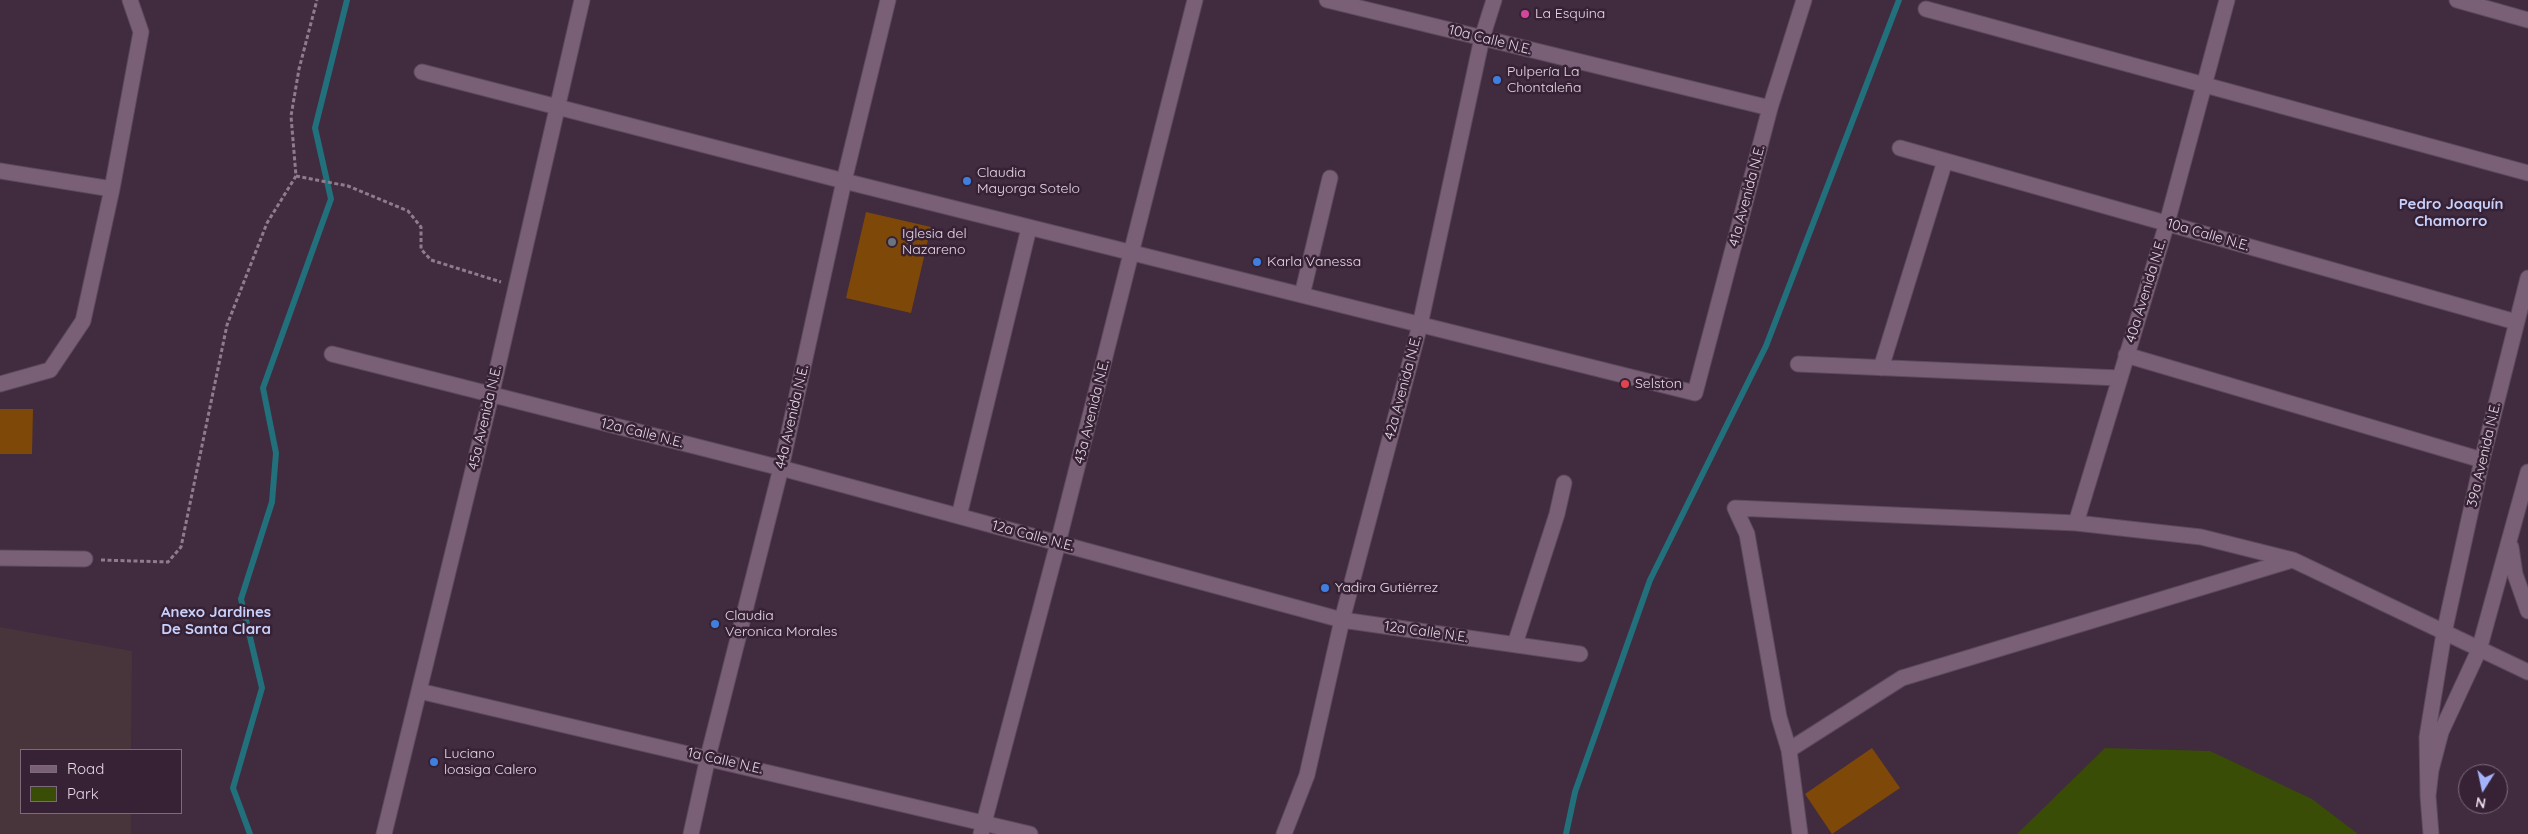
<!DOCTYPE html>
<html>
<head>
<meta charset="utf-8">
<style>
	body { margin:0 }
	#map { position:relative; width:2528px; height:834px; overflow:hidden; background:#402b3f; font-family:Quicksand,sans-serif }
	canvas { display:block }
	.legend { position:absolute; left:20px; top:749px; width:162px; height:65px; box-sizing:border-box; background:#362135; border:1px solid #7c6a7b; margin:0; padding:6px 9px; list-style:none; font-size:15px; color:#e6d8e5 }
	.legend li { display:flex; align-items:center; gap:10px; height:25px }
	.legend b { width:25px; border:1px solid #7c6a7b }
	.north { position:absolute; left:2458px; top:764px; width:50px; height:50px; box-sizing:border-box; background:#362135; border:1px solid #7c6a7b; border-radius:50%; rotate:190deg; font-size:14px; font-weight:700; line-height:20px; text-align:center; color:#e6d8e5 }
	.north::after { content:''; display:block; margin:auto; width:18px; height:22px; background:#a4b2fc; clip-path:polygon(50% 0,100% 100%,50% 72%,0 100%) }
</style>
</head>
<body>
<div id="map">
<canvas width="2528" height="834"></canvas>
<ul class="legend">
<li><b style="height:6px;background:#796077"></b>Road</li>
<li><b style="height:14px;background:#3a4d06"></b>Park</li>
</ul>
<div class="north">N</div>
</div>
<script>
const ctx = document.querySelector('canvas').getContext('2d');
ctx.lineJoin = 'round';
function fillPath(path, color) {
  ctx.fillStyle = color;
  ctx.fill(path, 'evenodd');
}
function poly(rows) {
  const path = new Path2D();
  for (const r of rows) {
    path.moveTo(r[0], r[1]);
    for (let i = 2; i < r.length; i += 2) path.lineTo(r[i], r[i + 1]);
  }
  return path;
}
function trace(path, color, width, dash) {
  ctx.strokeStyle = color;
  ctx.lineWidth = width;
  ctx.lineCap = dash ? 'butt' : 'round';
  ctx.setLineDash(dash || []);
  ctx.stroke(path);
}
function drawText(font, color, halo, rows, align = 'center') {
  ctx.font = font + ' Quicksand,sans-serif';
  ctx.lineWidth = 5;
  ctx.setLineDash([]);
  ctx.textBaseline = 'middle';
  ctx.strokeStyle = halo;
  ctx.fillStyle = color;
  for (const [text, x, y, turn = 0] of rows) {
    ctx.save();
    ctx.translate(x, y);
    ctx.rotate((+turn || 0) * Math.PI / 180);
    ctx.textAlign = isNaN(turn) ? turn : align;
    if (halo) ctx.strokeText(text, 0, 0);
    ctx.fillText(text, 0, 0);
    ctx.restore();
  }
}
fillPath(poly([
	[0,627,132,651,131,750,21,750,21,813,131,813,131,834,0,834]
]), '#48353c');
fillPath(poly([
	[2105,748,2210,751,2312,799,2358,834,2017,834]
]), '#3a4d06');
trace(poly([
	[250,834,233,788,262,688,241,599,272,502,276,453,263,388,331,199,315,128,347,0],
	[1566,834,1575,792,1650,580,1766,346,1899,0]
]), '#21707b', 6);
fillPath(poly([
	[866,212,931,227,911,313,846,298],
	[0,409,33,409,32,454,0,454],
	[1872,748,1900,788,1832,834,1805,794]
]), '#7e4809');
const minor = poly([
	[1327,0,1770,108],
	[2457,0,2528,20],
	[1926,9,2528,173],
	[422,72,844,181,1695,393,1770,108,1804,0],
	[1900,148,2516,322],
	[0,171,112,189],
	[1302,295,1330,178],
	[332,354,781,468,1342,620,1580,654],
	[2126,355,2482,460],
	[1798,364,2120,378],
	[1881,368,1945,161],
	[0,384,50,370,83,321,112,189,141,32,130,0],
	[959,516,1029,228],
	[2076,523,2167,223,2227,0],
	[2511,547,2515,574,2528,611],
	[0,558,85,559],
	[1515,644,1557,514,1564,483],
	[419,691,1030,834],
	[1789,750,1902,678,2292,560],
	[2428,796,2427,737,2444,633,2482,460,2528,278],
	[384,834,491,396,582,0],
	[691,834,708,757,781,468,844,181,888,0],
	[981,834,1058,543,1195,0],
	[1284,834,1307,775,1342,620,1420,325,1482,38,1494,0],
	[1800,834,1789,750,1779,717,1747,534,1735,508,2076,523,2201,537,2293,560,2528,672],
	[2431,834,2428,796,2431,770,2441,732,2479,650,2528,472]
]);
trace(minor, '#5c495b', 17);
trace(poly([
	[296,176,348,186,408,211,421,227,421,249,431,260,501,282],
	[101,560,168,562,181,547,227,325,267,223,296,176,291,116,299,69,317,0]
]), '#8e7c8d', 3, [4, 2.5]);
trace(minor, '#796077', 15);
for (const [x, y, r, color] of [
	[1525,14,5,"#d1479c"],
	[1497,80,5,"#3f7fe0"],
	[967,181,5,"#3f7fe0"],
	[892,242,5,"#6b7280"],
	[1257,262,5,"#3f7fe0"],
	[1625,384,5,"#e0444e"],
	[1325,588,5,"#3f7fe0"],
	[715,624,5,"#3f7fe0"],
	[434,762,5,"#3f7fe0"]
]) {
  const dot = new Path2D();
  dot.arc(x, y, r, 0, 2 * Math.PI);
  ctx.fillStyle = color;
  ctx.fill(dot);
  trace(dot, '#362135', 2);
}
drawText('14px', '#e6d8e5', '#362135', [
	["La Esquina",1535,14],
	["Pulpería La",1507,72],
	["Chontaleña",1507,88],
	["Claudia",977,173],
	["Mayorga Sotelo",977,189],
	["Iglesia del",902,234],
	["Nazareno",902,250],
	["Karla Vanessa",1267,262],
	["Selston",1635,384],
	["Yadira Gutiérrez",1335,588],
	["Claudia",725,616],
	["Veronica Morales",725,632],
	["Luciano",444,754],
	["loasiga Calero",444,770]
], 'left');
drawText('14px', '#e6d8e5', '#362135', [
	["10a Calle N.E.",1490,40,14],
	["41a Avenida N.E.",1747,196,-75],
	["10a Calle N.E.",2208,235,16],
	["40a Avenida N.E.",2146,291,-73],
	["42a Avenida N.E.",1403,388,-75],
	["43a Avenida N.E.",1092,412,-76],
	["44a Avenida N.E.",792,417,-77],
	["45a Avenida N.E.",485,418,-77],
	["12a Calle N.E.",642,433,14],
	["39a Avenida N.E.",2484,455,-77],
	["12a Calle N.E.",1033,536,15],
	["12a Calle N.E.",1426,632,8],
	["1a Calle N.E.",725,761,13]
]);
drawText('bold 15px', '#c8d1fc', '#362135', [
	["Pedro Joaquín",2451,204],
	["Chamorro",2451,221],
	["Anexo Jardines",216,612],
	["De Santa Clara",216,629]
]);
</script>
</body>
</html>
